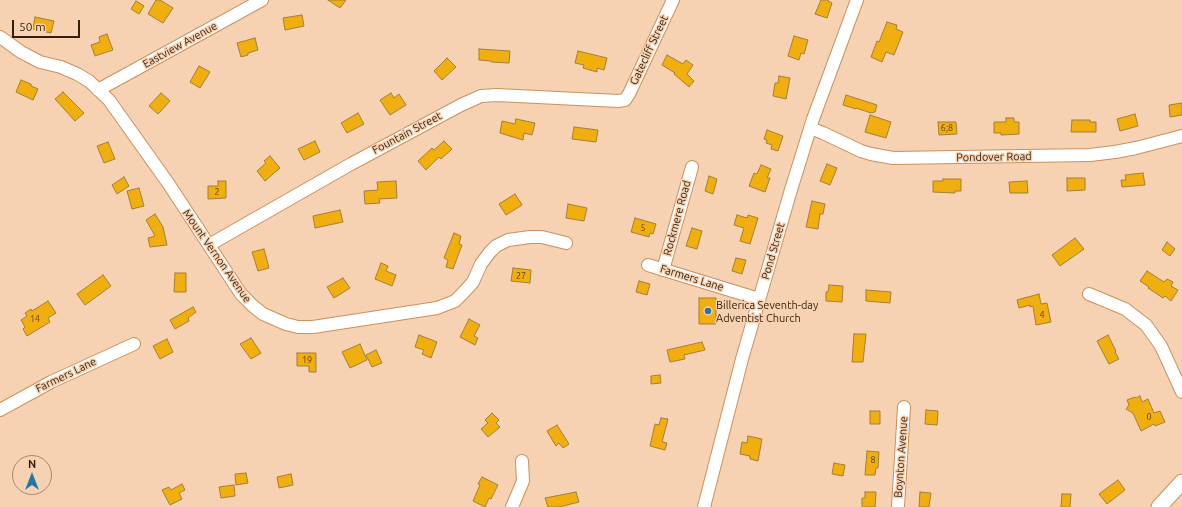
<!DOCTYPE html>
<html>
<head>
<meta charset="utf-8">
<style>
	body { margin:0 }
	#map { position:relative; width:1182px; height:507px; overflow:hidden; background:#f6d1b2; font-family:Ubuntu,sans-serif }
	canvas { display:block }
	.north { position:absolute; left:12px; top:455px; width:40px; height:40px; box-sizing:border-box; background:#f6d1b2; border:1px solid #a98a6e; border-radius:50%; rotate:0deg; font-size:11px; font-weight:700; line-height:16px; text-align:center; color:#361f08 }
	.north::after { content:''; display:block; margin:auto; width:14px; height:18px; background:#2876a8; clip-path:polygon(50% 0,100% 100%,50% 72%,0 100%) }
	.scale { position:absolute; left:12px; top:20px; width:68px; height:18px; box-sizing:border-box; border:2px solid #361f08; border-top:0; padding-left:5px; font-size:12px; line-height:14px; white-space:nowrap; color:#361f08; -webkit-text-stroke:3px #f6d1b2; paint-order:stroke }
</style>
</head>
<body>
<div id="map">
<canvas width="1182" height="507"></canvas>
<div class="north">N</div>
<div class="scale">50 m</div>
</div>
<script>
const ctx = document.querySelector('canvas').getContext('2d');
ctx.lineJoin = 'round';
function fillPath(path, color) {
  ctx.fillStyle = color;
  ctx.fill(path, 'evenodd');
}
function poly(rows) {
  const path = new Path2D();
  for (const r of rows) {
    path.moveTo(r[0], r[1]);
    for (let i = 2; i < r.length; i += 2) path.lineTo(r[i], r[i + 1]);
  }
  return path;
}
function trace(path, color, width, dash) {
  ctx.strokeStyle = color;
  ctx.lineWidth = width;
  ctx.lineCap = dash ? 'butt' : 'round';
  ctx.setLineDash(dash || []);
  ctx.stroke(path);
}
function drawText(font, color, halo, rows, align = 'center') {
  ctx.font = font + ' Ubuntu,sans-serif';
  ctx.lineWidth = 3;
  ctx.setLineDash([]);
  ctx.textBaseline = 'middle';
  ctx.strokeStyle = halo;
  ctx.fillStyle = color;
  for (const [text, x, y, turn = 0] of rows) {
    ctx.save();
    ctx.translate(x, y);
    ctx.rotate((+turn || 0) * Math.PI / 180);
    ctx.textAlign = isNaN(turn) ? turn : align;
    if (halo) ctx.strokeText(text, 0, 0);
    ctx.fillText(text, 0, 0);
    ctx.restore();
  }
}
const building = poly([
	[156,0,160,0,173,8,163,23,148,14,156,0],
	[328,0,346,0,340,8,328,0],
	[821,0,828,0,828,1,832,3,827,18,815,14,821,0],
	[136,1,144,6,139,14,131,9,136,1],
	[302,15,304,26,285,30,283,18,302,15],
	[35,17,54,21,51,33,33,29,35,17],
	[887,22,897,25,896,29,903,32,894,55,886,52,882,62,871,57,877,41,879,42,887,22],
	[107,34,113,50,95,56,91,45,100,42,99,37,107,34],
	[794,36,808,40,804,54,801,53,799,60,788,56,794,36],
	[255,38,258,50,248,53,248,55,241,57,237,43,255,38],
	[479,49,510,51,509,63,491,62,491,61,479,60,479,49],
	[578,51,607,58,604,70,597,68,597,72,583,68,584,65,575,63,578,51],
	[667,55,683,64,686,60,693,65,687,74,694,81,689,87,674,74,675,73,662,65,667,55],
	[447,58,456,67,442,80,434,71,447,58],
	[199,66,210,72,200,88,190,82,199,66],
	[779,76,790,78,786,99,773,96,775,83,778,83,779,76],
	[21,80,31,84,31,86,38,89,33,100,16,92,21,80],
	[63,92,84,113,75,121,55,99,63,92],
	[161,93,170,101,158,114,149,106,161,93],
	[391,93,394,98,399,94,406,105,390,115,380,100,391,93],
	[846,95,877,105,875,112,871,113,856,108,856,109,843,105,846,95],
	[1182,103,1182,115,1170,117,1169,105,1182,103],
	[358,113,364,124,347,133,341,123,358,113],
	[1135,114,1138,126,1120,131,1117,119,1135,114],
	[870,115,891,122,886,138,865,132,870,115],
	[1006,118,1014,118,1014,122,1019,122,1019,134,1001,135,1001,133,994,133,994,122,1006,122,1006,118],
	[516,119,535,123,532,135,524,133,523,140,500,133,502,121,515,124,516,119],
	[1072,120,1090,120,1090,122,1096,122,1096,132,1071,132,1072,120],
	[938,122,956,122,957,134,939,135,938,122],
	[574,127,598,130,596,142,572,139,574,127],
	[767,130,783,136,778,151,771,149,772,145,766,143,767,140,764,139,767,130],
	[315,141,320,152,304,160,298,149,315,141],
	[444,141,452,149,441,159,439,157,426,170,418,161,432,148,434,150,444,141],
	[108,142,115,159,104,163,97,146,108,142],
	[270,156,280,168,265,181,257,171,266,163,264,161,270,156],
	[827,164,837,168,830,185,820,181,827,164],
	[761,165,771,169,767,178,770,178,765,192,749,186,754,173,757,174,761,165],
	[1143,173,1145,185,1122,187,1121,180,1126,180,1125,175,1143,173],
	[709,176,717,179,713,194,705,191,709,176],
	[124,177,129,186,117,194,112,185,124,177],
	[1067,178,1085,178,1085,190,1067,191,1067,178],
	[943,179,961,179,961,191,955,191,955,193,933,192,933,181,943,181,943,179],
	[218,181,226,181,226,198,208,199,208,186,218,186,218,181],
	[396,181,397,198,379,199,380,203,365,204,364,191,378,190,377,182,396,181],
	[1027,181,1028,193,1010,193,1009,182,1027,181],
	[139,188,144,206,132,209,127,191,139,188],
	[515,194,522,205,506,215,499,204,515,194],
	[812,201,825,204,823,214,820,214,818,229,806,227,812,201],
	[568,204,587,208,584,221,566,218,568,204],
	[340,210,343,222,315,228,313,216,340,210],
	[155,214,163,227,167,245,150,247,148,238,155,236,146,220,155,214],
	[737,215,747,218,748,215,758,218,750,244,740,241,744,228,734,225,737,215],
	[635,218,656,224,653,234,650,233,649,237,631,232,635,218],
	[692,228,702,231,697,249,686,246,692,228],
	[454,233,461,236,459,244,462,245,453,269,446,267,448,260,444,258,454,233],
	[1075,238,1084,249,1060,266,1052,255,1075,238],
	[1167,242,1175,249,1170,256,1162,250,1167,242],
	[264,249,269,268,258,271,252,252,264,249],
	[736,258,746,260,742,274,732,271,736,258],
	[381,263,388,266,386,271,396,275,392,286,375,279,381,263],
	[513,268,531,270,530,283,511,281,513,268],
	[1147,271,1164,282,1167,279,1173,282,1171,286,1178,290,1171,301,1165,296,1163,298,1148,288,1149,287,1140,281,1147,271],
	[175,273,186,273,186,292,174,292,175,273],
	[103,275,111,286,85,305,77,294,103,275],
	[343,278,350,288,334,298,327,287,343,278],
	[639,281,650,284,647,295,636,292,639,281],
	[829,285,843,286,842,302,826,301,826,292,828,292,829,285],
	[866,290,891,292,890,303,866,301,866,290],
	[1039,294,1041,304,1047,303,1051,322,1036,325,1033,306,1030,307,1030,305,1019,308,1017,300,1039,294],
	[699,298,716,298,716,324,699,324,699,298],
	[48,301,56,313,48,318,50,322,27,336,23,329,25,327,21,320,27,316,25,313,31,309,32,311,48,301],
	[193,307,196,312,188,318,189,321,175,329,170,320,193,307],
	[469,319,480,325,474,336,478,338,475,345,460,337,469,319],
	[854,334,866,334,863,362,852,362,854,334],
	[419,335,437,342,431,358,422,354,424,350,415,347,419,335],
	[1108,335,1116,351,1115,352,1119,359,1109,364,1097,341,1108,335],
	[251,338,261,353,251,359,240,344,251,338],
	[167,339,173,352,160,359,153,346,167,339],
	[702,342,705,350,684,355,685,359,670,362,667,350,702,342],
	[360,344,367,360,350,368,342,352,360,344],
	[376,350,382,363,372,367,366,355,376,350],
	[297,353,316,353,316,372,309,372,309,366,297,366,297,353],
	[660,375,661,383,651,384,651,376,660,375],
	[1140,396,1142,402,1148,399,1154,413,1160,411,1165,422,1155,426,1154,424,1141,431,1133,413,1126,409,1129,405,1127,400,1135,397,1136,398,1140,396],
	[926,410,938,411,937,425,925,424,926,410],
	[870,411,880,411,880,424,870,424,870,411],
	[492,413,499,420,496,423,500,427,488,437,481,429,488,423,485,420,492,413],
	[661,418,668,419,662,442,667,443,665,450,650,446,655,424,659,425,661,418],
	[557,425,569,444,563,448,559,443,556,446,547,431,557,425],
	[748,436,762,439,758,461,750,459,750,456,740,454,742,442,747,443,748,436],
	[867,451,879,452,878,468,876,468,875,475,865,475,867,451],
	[834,463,845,465,843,476,832,474,834,463],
	[246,473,248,483,236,485,235,474,246,473],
	[291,474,293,485,279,488,277,477,291,474],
	[482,477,498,485,491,499,489,498,485,507,473,501,480,485,478,484,482,477],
	[1118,480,1125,490,1107,504,1099,494,1118,480],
	[182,484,185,490,179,493,182,499,170,505,162,490,169,487,171,490,182,484],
	[234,485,235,496,221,498,219,487,234,485],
	[576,492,579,502,559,507,548,507,545,498,576,492],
	[865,492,876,492,875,507,862,507,862,498,865,498,865,492],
	[920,492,931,493,929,507,919,507,920,492],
	[1062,494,1071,494,1070,507,1061,507,1062,494]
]);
fillPath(building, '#f0af0e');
trace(building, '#a47f39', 1);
const minor = poly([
	[0,37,21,52,40,62,61,67,77,74,89,81,109,100,168,183,241,294,253,306,263,314,286,324,298,327,313,327,437,308,455,301,464,292,473,282,481,264,490,252,496,246,508,240,530,237,542,237,566,243],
	[98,90,262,0],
	[810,128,823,133,861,151,871,154,893,158,1090,155,1115,152,1136,148,1182,136],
	[209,245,351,164,461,105,481,96,497,95,618,101,625,100,629,94,673,0],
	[648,265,759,299],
	[663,270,692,167],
	[1089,294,1125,309,1146,325,1161,346,1182,392],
	[0,410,51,382,134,344],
	[512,507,523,481,522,461],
	[704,507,742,359,790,193,813,119,857,0],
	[898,507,904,407]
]);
const major = poly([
	[1159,507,1182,482]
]);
trace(minor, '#cc905d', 14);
trace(major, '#cc905d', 17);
trace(minor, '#fff', 12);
trace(major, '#fff', 15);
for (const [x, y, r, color] of [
	[708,311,4,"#2876a8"]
]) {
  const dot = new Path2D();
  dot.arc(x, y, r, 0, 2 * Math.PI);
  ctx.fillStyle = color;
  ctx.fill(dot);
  trace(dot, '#f6d1b2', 1.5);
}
drawText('9px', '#64430a', null, [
	["6;8",947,128],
	["2",217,192],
	["5",643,228],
	["27",521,276],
	["4",1042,315],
	["14",35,319],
	["19",307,360],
	["0",1149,417],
	["8",873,460]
]);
drawText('11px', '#361f08', '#f6d1b2', [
	["Eastview Avenue",180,45,-29],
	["Gatecliff Street",649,50,-65],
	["Fountain Street",407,133,-28],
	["Pondover Road",994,157,-1],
	["Rockmere Road",677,218,-75],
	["Pond Street",773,251,-74],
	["Mount Vernon Avenue",217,256,55],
	["Farmers Lane",692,278,17],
	["Farmers Lane",66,375,-26],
	["Boynton Avenue",901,457,-86]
]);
drawText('11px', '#361f08', '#f6d1b2', [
	["Billerica Seventh-day",716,305],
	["Adventist Church",716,318]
], 'left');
</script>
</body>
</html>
